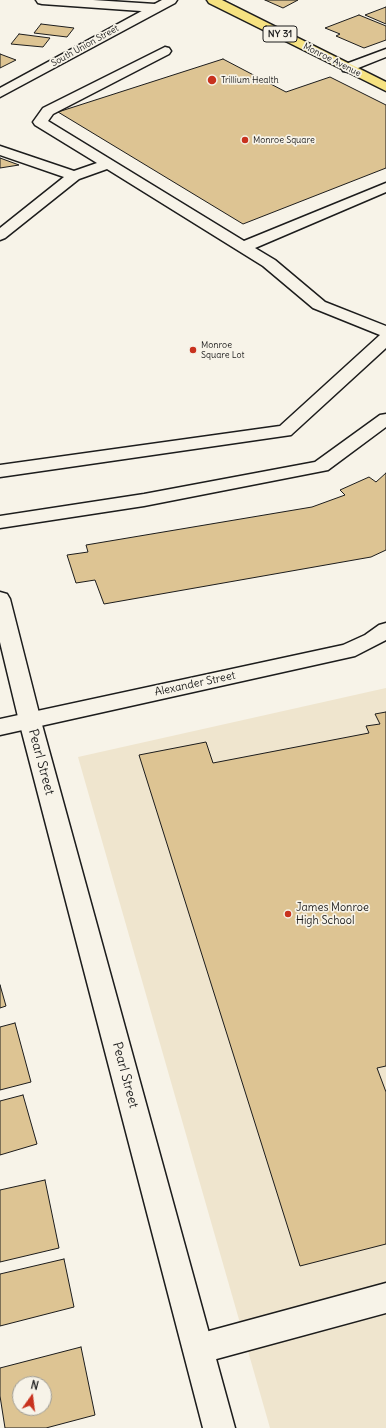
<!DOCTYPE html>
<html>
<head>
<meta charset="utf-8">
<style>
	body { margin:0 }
	#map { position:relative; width:386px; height:1428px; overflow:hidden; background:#f7f3e8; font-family:Delius,sans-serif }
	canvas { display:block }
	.north { position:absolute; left:12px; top:1376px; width:40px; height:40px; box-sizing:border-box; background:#f7f3e8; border:1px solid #9f9d96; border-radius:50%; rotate:14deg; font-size:11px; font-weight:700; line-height:16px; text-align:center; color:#1c1c1c }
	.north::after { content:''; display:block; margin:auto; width:14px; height:18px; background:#c8321e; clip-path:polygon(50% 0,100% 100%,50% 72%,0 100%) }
</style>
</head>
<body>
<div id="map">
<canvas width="386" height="1428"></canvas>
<div class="north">N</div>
</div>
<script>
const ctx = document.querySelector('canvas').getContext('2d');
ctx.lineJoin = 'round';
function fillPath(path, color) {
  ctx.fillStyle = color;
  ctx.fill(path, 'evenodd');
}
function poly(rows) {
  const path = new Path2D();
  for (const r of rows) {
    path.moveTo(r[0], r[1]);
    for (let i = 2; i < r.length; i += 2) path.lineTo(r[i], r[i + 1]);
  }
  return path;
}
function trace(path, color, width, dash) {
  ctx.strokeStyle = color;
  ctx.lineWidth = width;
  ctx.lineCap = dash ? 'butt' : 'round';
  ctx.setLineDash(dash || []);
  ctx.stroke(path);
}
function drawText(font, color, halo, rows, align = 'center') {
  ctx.font = font + ' Delius,sans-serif';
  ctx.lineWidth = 3.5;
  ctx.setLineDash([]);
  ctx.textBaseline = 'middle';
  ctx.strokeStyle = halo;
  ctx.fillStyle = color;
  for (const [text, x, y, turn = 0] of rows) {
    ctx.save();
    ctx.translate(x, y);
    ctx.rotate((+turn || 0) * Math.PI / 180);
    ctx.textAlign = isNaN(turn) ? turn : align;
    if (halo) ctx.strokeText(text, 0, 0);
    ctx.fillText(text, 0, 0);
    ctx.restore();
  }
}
fillPath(poly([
	[386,688,386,1428,270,1428,78,757]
]), '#efe5ce');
const building = poly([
	[265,0,298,0,283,8,265,0],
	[386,7,386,24,365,15,386,7],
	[359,15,386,26,386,40,364,48,336,36,340,34,325,28,359,15],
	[41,24,74,28,67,37,34,33,41,24],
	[19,34,50,38,43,47,11,44,19,34],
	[0,54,16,60,0,68,0,54],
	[223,59,286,92,330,77,386,105,386,168,243,224,58,112,223,59],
	[0,158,19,165,0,168,0,158],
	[386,473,386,550,371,557,104,604,95,580,76,583,67,555,88,552,86,545,312,507,345,495,340,490,369,477,376,482,386,473],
	[386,712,386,1066,377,1068,386,1092,386,1244,300,1266,139,755,206,742,213,763,369,733,366,726,380,724,375,714,386,712],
	[0,985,6,1006,0,1008,0,985],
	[15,1023,31,1082,0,1090,0,1027,15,1023],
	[23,1095,37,1144,0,1155,0,1101,23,1095],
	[45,1180,59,1248,0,1262,0,1190,45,1180],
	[64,1259,74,1307,0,1326,0,1274,64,1259],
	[81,1347,95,1415,46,1428,5,1428,0,1396,0,1368,81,1347],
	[20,1384,44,1384,44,1408,20,1408,20,1384]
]);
fillPath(building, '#ddc493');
trace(building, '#1c1c1c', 1);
const service = poly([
	[165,47,169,48,171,51,169,54,53,114,48,121,244,241,386,183,386,192,255,248,275,260,325,302,386,326,386,348,291,435,0,477,0,465,280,426,380,335,313,308,263,266,107,169,79,179,5,238,0,240,0,228,64,177,0,155,0,146,74,171,97,163,35,125,33,122,43,108,165,47],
	[386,414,386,427,328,470,144,506,0,528,0,516,144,494,315,462,380,415,386,414],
	[0,592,7,594,10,599,41,721,38,727,30,729,22,727,19,721,0,642,0,592],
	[386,1283,386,1313,198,1364,187,1360,183,1349,187,1338,198,1334,386,1283]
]);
const minor = poly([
	[36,0,93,0,155,4,159,5,161,8,159,11,155,12,42,4,38,3,36,0],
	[386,49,386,57,348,72,343,71,342,68,343,65,386,49],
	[30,713,38,715,41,721,235,1428,203,1428,19,721,22,715,30,713]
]);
const tertiary = poly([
	[162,0,177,0,175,3,0,97,0,88,162,0],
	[386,623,386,640,355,656,0,735,0,719,343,645,365,635,379,625,386,623]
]);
const primary = poly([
	[207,0,222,0,386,82,386,91,209,3,207,0]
]);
trace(service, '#1c1c1c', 3);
trace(minor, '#1c1c1c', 3);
trace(tertiary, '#1c1c1c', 3);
trace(primary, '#1c1c1c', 3);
fillPath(service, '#f7f3e8');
fillPath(minor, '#f7f3e8');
fillPath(tertiary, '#f7f3e8');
fillPath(primary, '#f6e281');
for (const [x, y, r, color] of [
	[212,80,5,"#c8321e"],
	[245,140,4,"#c8321e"],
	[193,350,4,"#c8321e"],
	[288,914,4,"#c8321e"]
]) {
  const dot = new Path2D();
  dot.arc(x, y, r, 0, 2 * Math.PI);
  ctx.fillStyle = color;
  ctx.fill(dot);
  trace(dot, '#f7f3e8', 1.5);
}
drawText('9px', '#1c1c1c', '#f7f3e8', [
	["South Union Street",85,46,-29],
	["Monroe Avenue",332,60,27]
]);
drawText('9px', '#1c1c1c', '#f7f3e8', [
	["Trillium Health",221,80],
	["Monroe Square",253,140],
	["Monroe",201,345],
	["Square Lot",201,355]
], 'left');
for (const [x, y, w] of [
	[280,34,34]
]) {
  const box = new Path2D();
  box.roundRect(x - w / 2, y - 8, w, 16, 3);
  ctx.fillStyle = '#f7f3e8';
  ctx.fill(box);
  trace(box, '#1c1c1c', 1);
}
drawText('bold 10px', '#1c1c1c', null, [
	["NY 31",280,34]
]);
drawText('11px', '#1c1c1c', '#f7f3e8', [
	["Alexander Street",195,684,-12]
]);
drawText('11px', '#1c1c1c', '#f7f3e8', [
	["James Monroe",296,908],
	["High School",296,921]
], 'left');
drawText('13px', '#1c1c1c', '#f7f3e8', [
	["Pearl Street",41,762,75],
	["Pearl Street",125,1075,75]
]);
</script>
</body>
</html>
